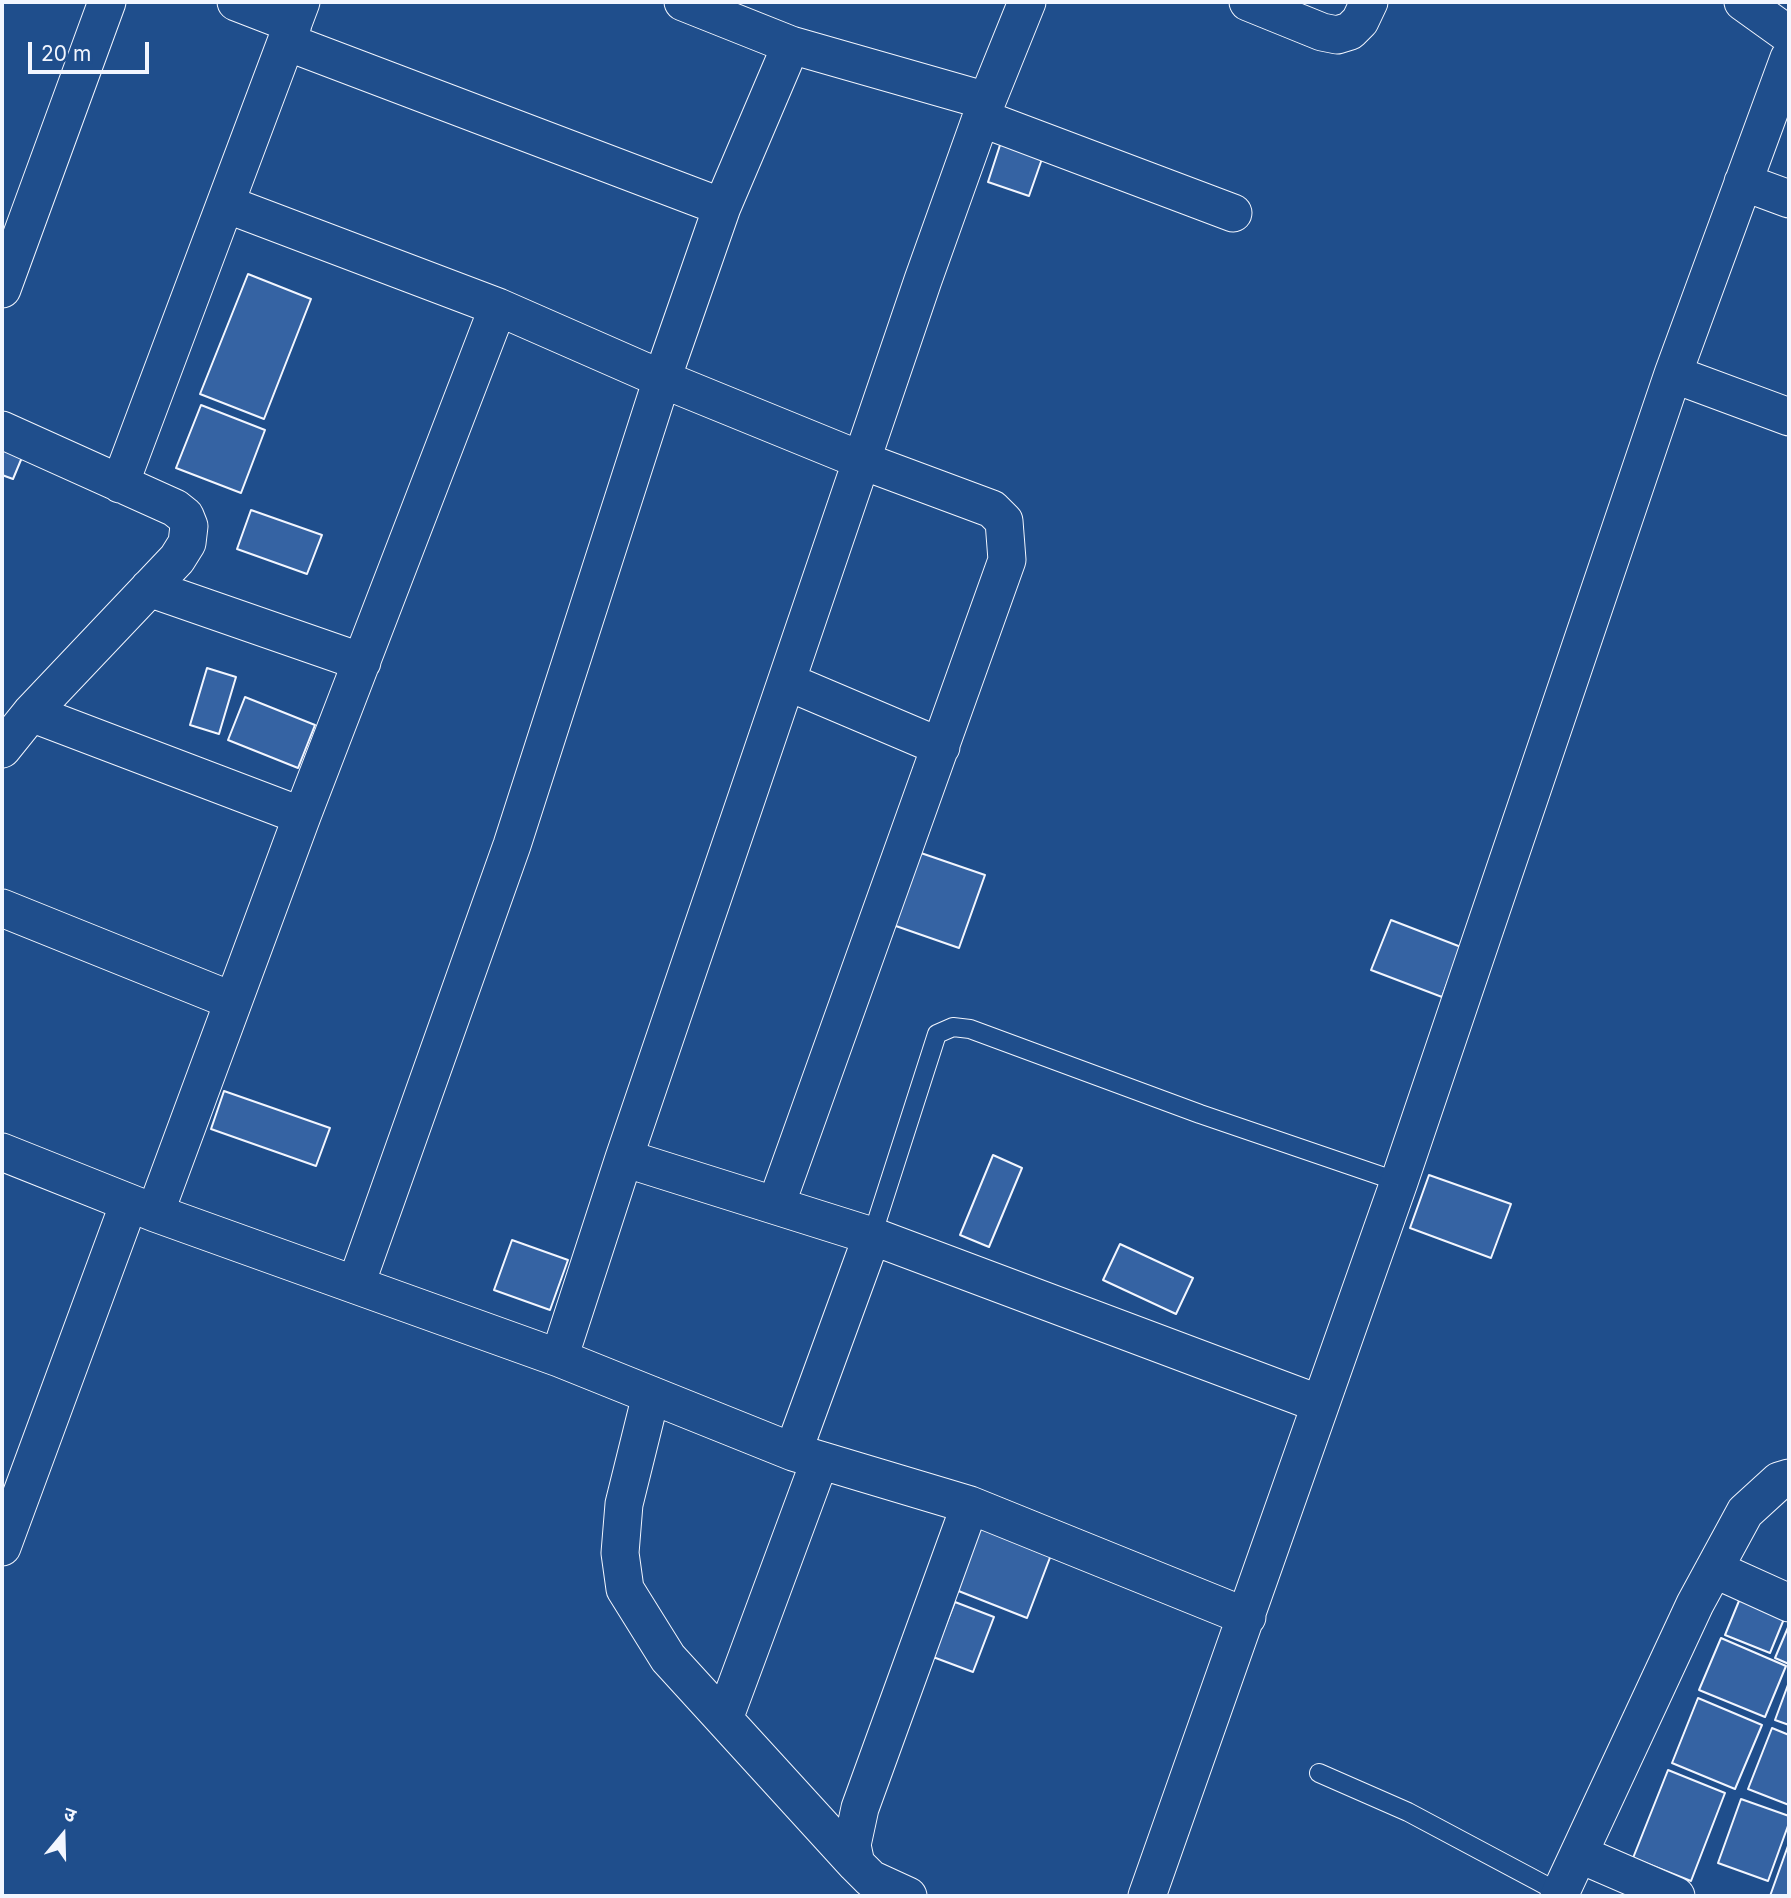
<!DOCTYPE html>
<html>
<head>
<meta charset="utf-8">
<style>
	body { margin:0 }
	#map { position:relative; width:1791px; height:1898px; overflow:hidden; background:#1f4e8c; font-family:Inter,"Noto Sans Devanagari",sans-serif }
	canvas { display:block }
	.frame { position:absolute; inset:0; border:4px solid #f2f6ff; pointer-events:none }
	.north { position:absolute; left:28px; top:1800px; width:70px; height:70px; -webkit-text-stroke:5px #1f4e8c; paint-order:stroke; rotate:19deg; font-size:19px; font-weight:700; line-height:28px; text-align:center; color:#f2f6ff }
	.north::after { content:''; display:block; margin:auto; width:24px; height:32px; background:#f2f6ff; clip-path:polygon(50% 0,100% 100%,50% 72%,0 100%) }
	.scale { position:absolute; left:28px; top:42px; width:121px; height:32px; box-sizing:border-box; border:4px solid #f2f6ff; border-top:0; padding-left:9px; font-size:21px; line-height:24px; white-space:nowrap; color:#f2f6ff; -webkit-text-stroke:5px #1f4e8c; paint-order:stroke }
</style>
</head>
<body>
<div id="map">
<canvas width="1791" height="1898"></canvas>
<div class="frame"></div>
<div class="north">उ</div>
<div class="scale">20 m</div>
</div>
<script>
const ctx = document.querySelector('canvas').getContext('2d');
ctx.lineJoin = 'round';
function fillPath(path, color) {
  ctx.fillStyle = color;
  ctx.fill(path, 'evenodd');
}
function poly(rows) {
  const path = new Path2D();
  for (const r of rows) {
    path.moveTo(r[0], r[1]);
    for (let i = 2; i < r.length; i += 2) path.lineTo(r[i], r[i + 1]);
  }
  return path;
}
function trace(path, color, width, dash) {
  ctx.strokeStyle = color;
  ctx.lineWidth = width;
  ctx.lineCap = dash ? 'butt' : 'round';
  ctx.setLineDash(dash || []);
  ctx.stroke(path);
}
const building = poly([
	[1001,142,1043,156,1029,196,988,182,1001,142],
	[248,274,311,299,264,419,200,394,248,274],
	[201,405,265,430,241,493,176,468,201,405],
	[2,433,28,443,13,479,2,475,2,433],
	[251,510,322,535,307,574,237,549,251,510],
	[207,668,236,677,219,734,190,725,207,668],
	[245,697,315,725,298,768,228,740,245,697],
	[918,852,985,875,959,948,893,925,918,852],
	[1391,920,1461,947,1442,997,1371,970,1391,920],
	[224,1091,330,1128,316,1166,211,1129,224,1091],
	[993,1155,1022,1168,989,1247,960,1235,993,1155],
	[1429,1175,1511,1204,1491,1258,1410,1228,1429,1175],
	[512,1240,568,1260,550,1310,494,1290,512,1240],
	[1120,1244,1193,1278,1176,1314,1103,1280,1120,1244],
	[983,1519,1054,1547,1027,1618,956,1590,983,1519],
	[1741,1596,1786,1614,1770,1653,1725,1635,1741,1596],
	[955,1602,994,1617,973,1672,933,1657,955,1602],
	[1789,1625,1789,1664,1775,1658,1789,1625],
	[1721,1638,1786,1666,1765,1717,1699,1690,1721,1638],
	[1789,1682,1789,1725,1775,1720,1789,1682],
	[1698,1698,1762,1725,1735,1789,1672,1763,1698,1698],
	[1772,1728,1789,1735,1789,1805,1748,1789,1772,1728],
	[1668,1770,1725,1793,1691,1881,1633,1858,1668,1770],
	[1741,1799,1789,1816,1789,1823,1768,1881,1718,1863,1741,1799],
	[1789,1843,1789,1896,1770,1896,1789,1843]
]);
fillPath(building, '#3563a3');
trace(building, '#f2f6ff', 2);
const lane = poly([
	[872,1236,937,1034,953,1027,970,1029,1200,1114,1399,1182],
	[1319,1773,1408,1812,1560,1893]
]);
const street = poly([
	[236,2,293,24],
	[1248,2,1322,32,1337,35,1350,31,1360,21,1369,2],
	[1743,2,1789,35],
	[287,42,722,207],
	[791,45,987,101],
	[981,118,1233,213],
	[1743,182,1789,199],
	[226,204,498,307,662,379,863,461,992,509,1004,521,1007,560,776,1205],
	[2,289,107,2],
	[1673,374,1789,417],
	[2,430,175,508,185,516,189,526,187,543,177,559,31,713,2,749],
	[120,484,301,2],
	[149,588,362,662],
	[788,682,941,747],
	[31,713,302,816],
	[2,908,233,1001],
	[2,1152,155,1213,559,1358,793,1452,970,1505,860,1808,852,1845,856,1864,871,1879,908,1896],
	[624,1158,872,1236,1320,1404],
	[155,1213,302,816,498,307],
	[356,1284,512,845,662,379,722,207,791,45,683,2],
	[559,1358,624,1158,923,280,987,101,1027,2],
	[651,1395,624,1504,620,1553,625,1589,668,1658,856,1864],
	[793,1452,872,1236],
	[970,1505,1247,1617],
	[2,1547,129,1203],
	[1714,1569,1789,1603],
	[724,1719,820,1460],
	[1579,1854,1676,1896],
	[1147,1896,1399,1182,1673,374,1789,58],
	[1559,1896,1695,1604,1745,1512,1779,1481,1789,1478]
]);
trace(lane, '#f2f6ff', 20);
trace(street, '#f2f6ff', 39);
trace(lane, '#1f4e8c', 18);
trace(street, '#1f4e8c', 37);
</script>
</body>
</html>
